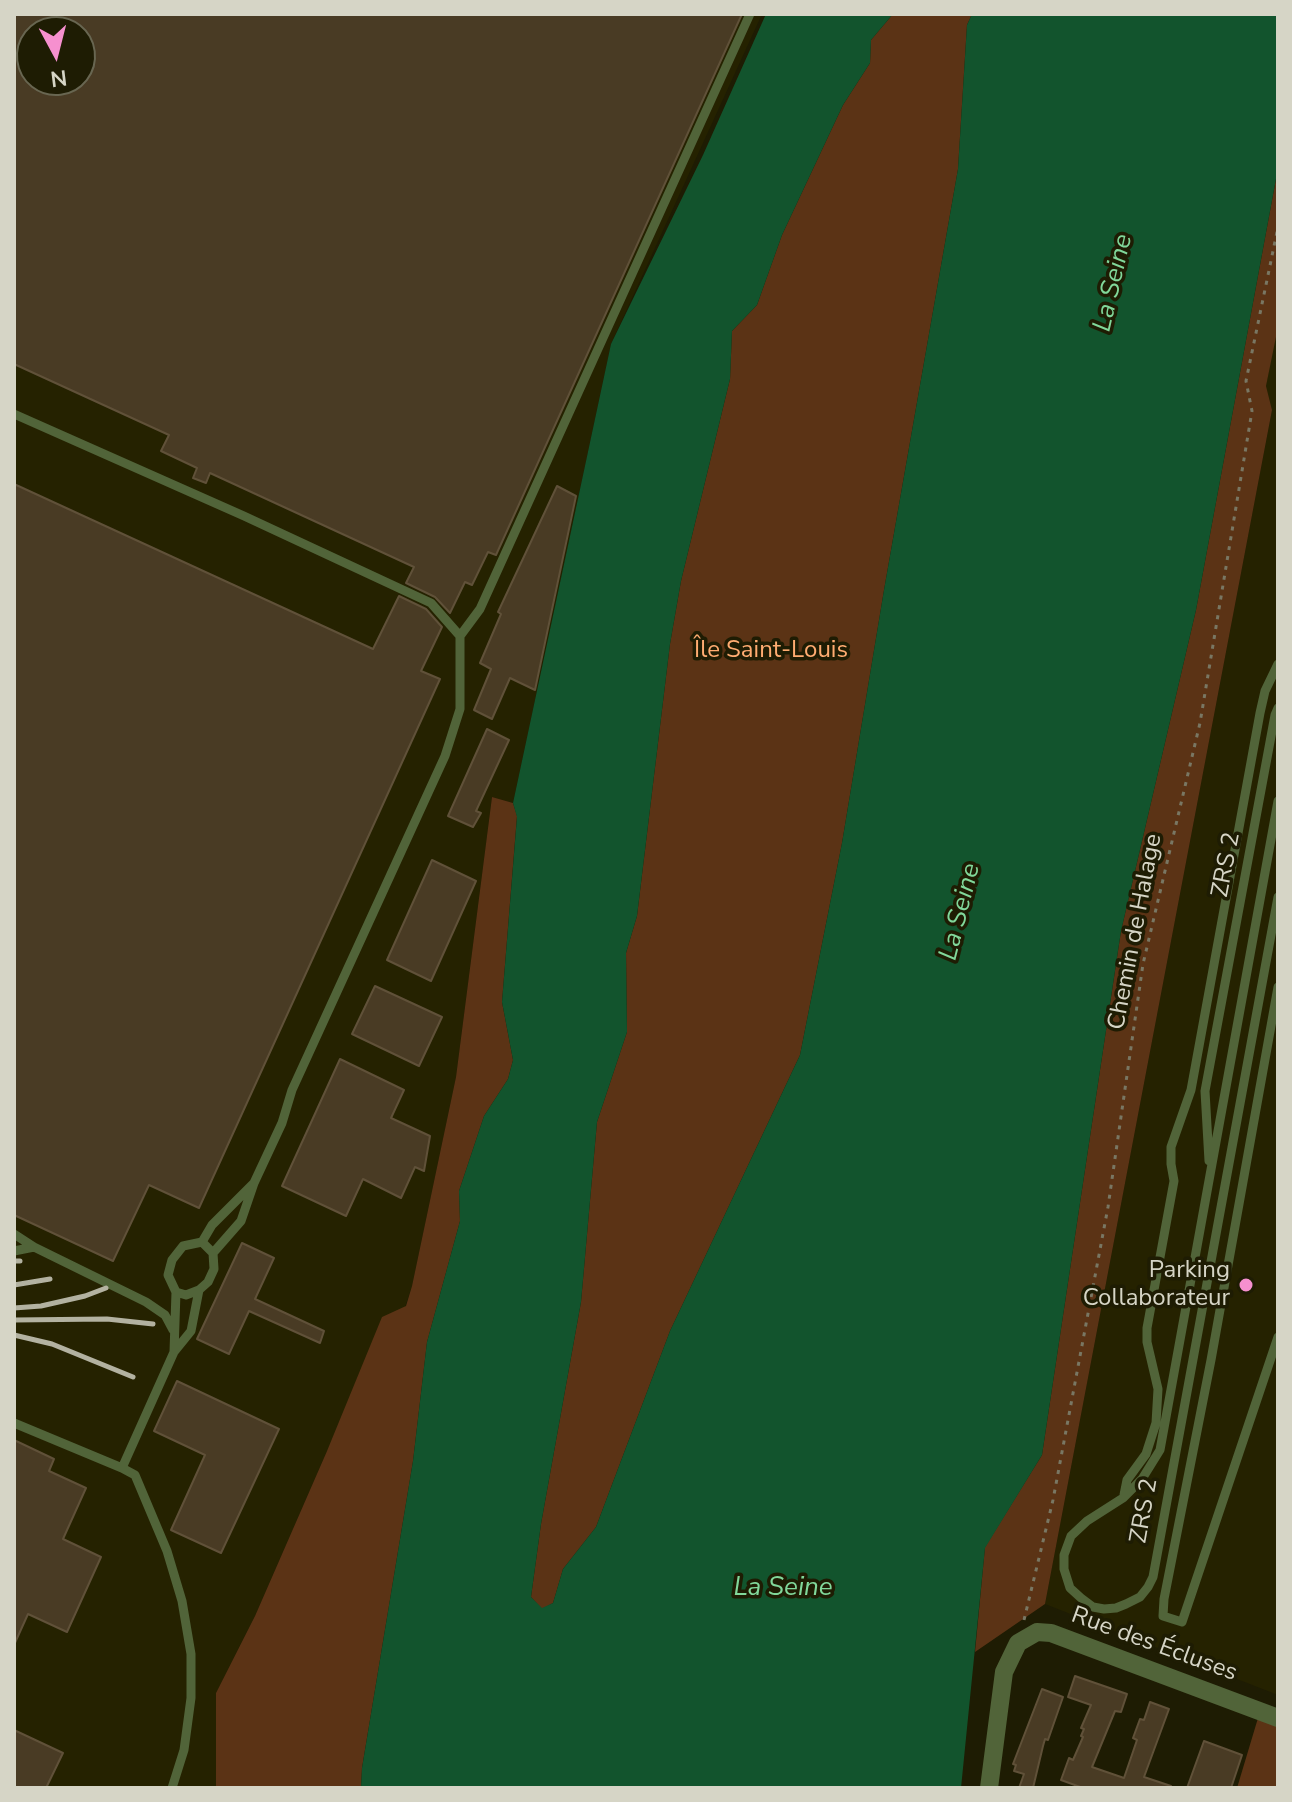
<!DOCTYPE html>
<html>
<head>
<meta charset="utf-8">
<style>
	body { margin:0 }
	#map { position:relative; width:1292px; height:1802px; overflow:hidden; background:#1e1c03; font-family:"Nunito Sans",sans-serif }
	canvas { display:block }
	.frame { position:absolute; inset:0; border:16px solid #d6d5c6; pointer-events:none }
	.north { position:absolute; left:16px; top:16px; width:80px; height:80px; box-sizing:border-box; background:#1e1c03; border:2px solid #686651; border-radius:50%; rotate:173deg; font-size:22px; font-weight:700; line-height:32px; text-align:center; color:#d6d5c6 }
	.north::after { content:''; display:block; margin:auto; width:28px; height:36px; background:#f690cf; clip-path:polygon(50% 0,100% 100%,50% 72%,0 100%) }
</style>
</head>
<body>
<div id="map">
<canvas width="1292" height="1802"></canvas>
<div class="frame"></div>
<div class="north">N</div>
</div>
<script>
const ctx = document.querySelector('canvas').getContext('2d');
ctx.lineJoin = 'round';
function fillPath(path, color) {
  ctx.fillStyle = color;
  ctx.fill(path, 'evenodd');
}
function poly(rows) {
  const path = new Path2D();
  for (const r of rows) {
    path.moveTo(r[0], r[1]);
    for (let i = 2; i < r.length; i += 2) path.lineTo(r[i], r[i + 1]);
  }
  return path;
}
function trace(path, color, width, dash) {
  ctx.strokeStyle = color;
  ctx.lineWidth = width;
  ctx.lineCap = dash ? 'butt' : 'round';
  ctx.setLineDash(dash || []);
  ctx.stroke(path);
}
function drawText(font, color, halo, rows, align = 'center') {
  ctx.font = font + ' "Nunito Sans",sans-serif';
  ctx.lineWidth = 7;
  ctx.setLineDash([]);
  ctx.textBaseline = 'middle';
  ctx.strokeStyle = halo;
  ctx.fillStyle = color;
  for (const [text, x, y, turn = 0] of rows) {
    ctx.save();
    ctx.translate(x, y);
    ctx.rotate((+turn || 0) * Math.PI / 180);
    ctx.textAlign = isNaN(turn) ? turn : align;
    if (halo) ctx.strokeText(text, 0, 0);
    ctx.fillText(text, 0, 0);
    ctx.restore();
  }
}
fillPath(poly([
	[14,14,762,14,611,344,513,803,492,797,456,1077,412,1286,405,1307,327,1451,255,1616,216,1693,216,1788,14,1788],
	[32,32,80,32,80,80,32,80],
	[1278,317,1278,1695,1045,1604,1272,410,1266,386]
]), '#252200');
fillPath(poly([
	[893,14,972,14,967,25,958,169,884,590,842,843,800,1055,670,1331,596,1527,563,1569,553,1603,542,1609,531,1597,541,1524,581,1302,597,1122,627,1032,626,953,637,916,670,644,681,581,730,379,732,331,757,305,782,235,843,105,870,63,871,40],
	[1278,168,1278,327,1266,386,1272,410,1045,1604,975,1652,985,1547,1042,1455,1121,931,1196,610],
	[492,797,513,803,517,816,502,1002,513,1060,508,1079,484,1116,459,1191,460,1221,427,1342,413,1461,362,1768,361,1788,216,1788,216,1693,255,1616,327,1451,382,1317,406,1306,412,1286,456,1077],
	[1258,1718,1278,1726,1278,1788,1237,1788]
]), '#5b3315');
fillPath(poly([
	[766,14,893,14,871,40,870,63,843,105,782,235,757,305,732,331,730,379,681,581,670,644,637,916,626,953,627,1032,597,1122,581,1302,541,1524,531,1597,542,1608,553,1603,563,1569,596,1527,670,1331,800,1055,842,843,884,590,958,169,967,25,972,14,1278,14,1278,168,1196,610,1121,931,1042,1455,985,1548,961,1788,361,1788,362,1768,413,1461,427,1342,460,1221,459,1191,484,1116,508,1079,513,1060,502,1002,517,817,513,803,611,344,703,155]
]), '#12542d');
const building = poly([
	[14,14,742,14,496,555,488,552,472,585,465,582,450,613,435,597,406,583,414,567,210,473,206,483,193,478,197,468,161,451,169,435,14,364,14,14],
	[32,32,80,32,80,80,32,80,32,32],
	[14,484,373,649,399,596,426,609,442,627,421,671,440,679,199,1208,149,1185,113,1261,14,1215,14,484],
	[557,486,576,496,535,690,510,678,492,719,474,710,491,669,480,663,501,614,498,612,557,486],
	[487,729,509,740,476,811,481,813,473,827,448,816,487,729],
	[432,860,476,881,431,981,387,960,432,860],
	[375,986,442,1017,419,1066,352,1034,375,986],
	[340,1059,404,1090,391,1118,430,1136,424,1171,415,1167,401,1198,363,1179,346,1216,282,1186,340,1059],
	[242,1243,274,1258,255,1299,324,1331,320,1343,249,1311,229,1354,197,1339,242,1243],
	[177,1381,279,1429,221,1553,171,1530,205,1455,154,1431,177,1381],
	[14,1440,54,1459,49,1471,86,1488,63,1539,101,1557,67,1632,28,1614,14,1645,14,1440],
	[1075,1676,1127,1694,1121,1712,1115,1711,1092,1767,1124,1778,1137,1740,1133,1738,1140,1719,1144,1720,1150,1702,1169,1709,1144,1777,1171,1786,1171,1788,1083,1788,1061,1780,1069,1758,1073,1760,1083,1737,1081,1736,1084,1729,1081,1728,1091,1705,1068,1697,1075,1676],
	[1042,1689,1063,1697,1048,1740,1045,1739,1043,1746,1033,1788,1019,1788,1024,1774,1014,1771,1016,1765,1013,1764,1042,1689],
	[14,1730,63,1753,46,1788,14,1788,14,1730],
	[1204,1741,1242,1755,1231,1788,1187,1788,1204,1741]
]);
fillPath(building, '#493b24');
trace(building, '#605139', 2);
trace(poly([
	[1024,1620,1053,1500,1108,1207,1143,964,1200,723,1252,411,1246,381,1278,227]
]), '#797763', 3, [4, 6]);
trace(poly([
	[14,414,244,516,431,603,460,636,460,709,445,756,292,1090,282,1123,254,1183],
	[460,636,480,609,750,14],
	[1278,801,1160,1450,1142,1479,1123,1498,1087,1521,1071,1536,1064,1555,1064,1569,1070,1588,1081,1598,1093,1607,1104,1609,1116,1608,1126,1604,1140,1597,1148,1587,1153,1577,1278,897],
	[1278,987,1211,1360,1164,1599,1163,1616,1182,1622,1278,1337],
	[1209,1161,1205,1091,1275,715,1278,708],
	[14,1234,34,1247,14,1251],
	[202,1242,212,1225,254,1183,241,1221,213,1253],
	[34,1247,146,1302,165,1315,173,1330],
	[176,1292,186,1295,199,1290,208,1282,214,1269,213,1253,202,1242,183,1246,172,1260,168,1275,176,1292,174,1352,191,1331,199,1290],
	[14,1423,122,1468,135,1475,167,1551,182,1601,191,1654,191,1698,184,1750,172,1788],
	[122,1468,174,1352],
	[1124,1495,1127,1480,1146,1454,1156,1423,1158,1389,1147,1342,1147,1328,1174,1181,1171,1164,1171,1147,1191,1090,1260,713,1265,691,1278,664]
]), '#516439', 9);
trace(poly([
	[989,1788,1004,1672,1018,1643,1037,1632,1051,1633,1278,1718]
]), '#516439', 18);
trace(poly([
	[14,1261,20,1261],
	[14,1285,50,1279],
	[14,1308,41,1306,85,1296,106,1288],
	[14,1320,107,1319,153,1324],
	[14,1335,52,1344,133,1377]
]), '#b3b2a1', 5);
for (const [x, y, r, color] of [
	[1246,1285,8,"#f690cf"]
]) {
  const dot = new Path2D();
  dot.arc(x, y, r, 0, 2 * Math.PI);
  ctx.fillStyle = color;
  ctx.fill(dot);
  trace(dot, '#1e1c03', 3);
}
drawText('24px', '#ffac71', '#1e1c03', [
	["Île Saint-Louis",771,651]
]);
drawText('24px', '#d6d5c6', '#1e1c03', [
	["ZRS 2",1227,865,-79],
	["Chemin de Halage",1136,932,-79],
	["ZRS 2",1145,1511,-80],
	["Rue des Écluses",1154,1645,20]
]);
drawText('24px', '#d6d5c6', '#1e1c03', [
	["Parking",1230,1271],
	["Collaborateur",1230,1299]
], 'right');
drawText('italic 26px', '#81d89a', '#1e1c03', [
	["La Seine",1114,283,-77],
	["La Seine",961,912,-76],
	["La Seine",783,1589]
]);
</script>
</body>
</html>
